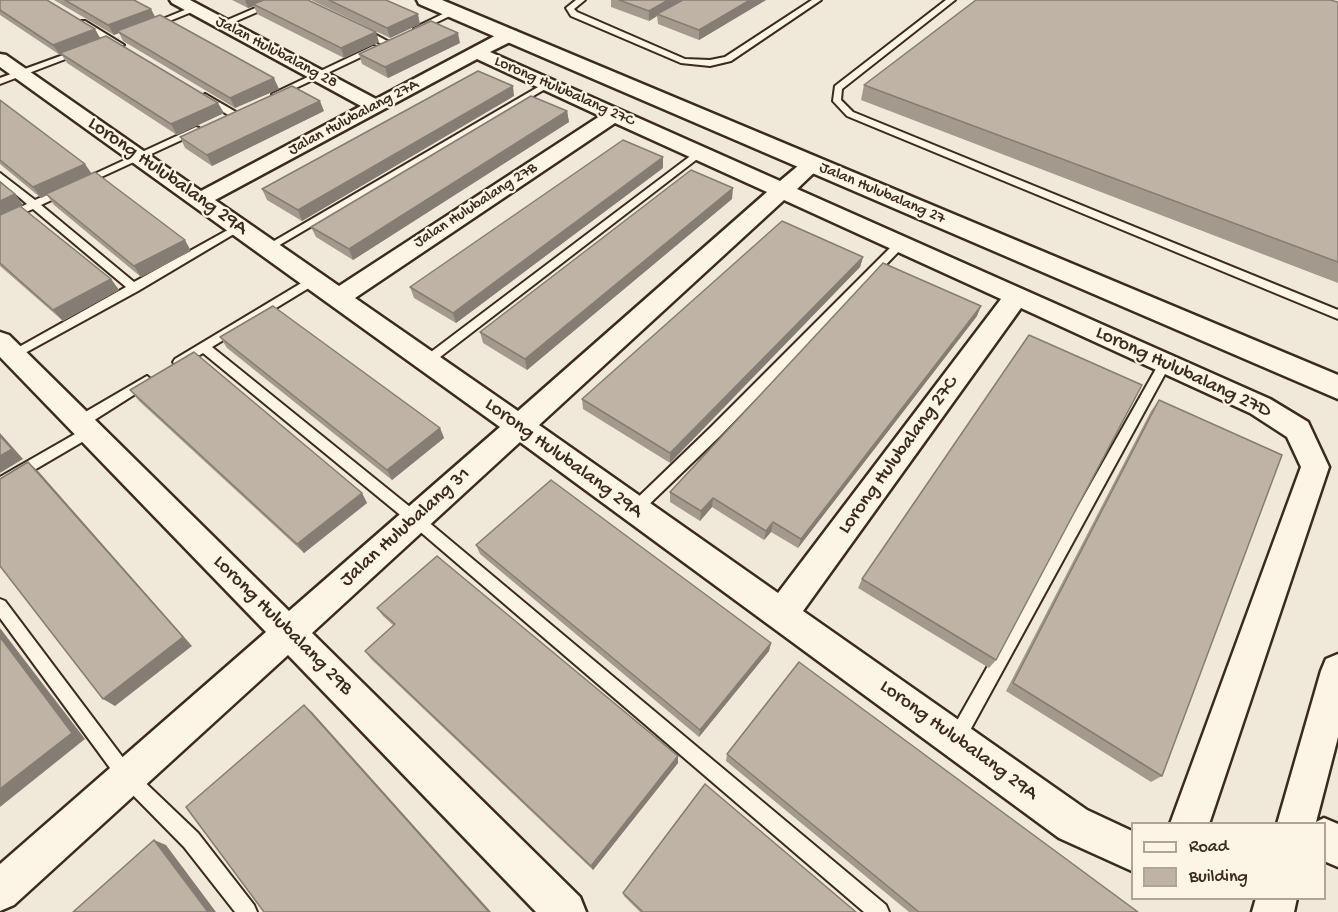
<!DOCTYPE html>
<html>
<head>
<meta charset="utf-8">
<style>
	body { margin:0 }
	#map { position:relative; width:1338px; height:912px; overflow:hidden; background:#f0e9d9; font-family:"Gochi Hand",sans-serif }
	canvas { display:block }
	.legend { position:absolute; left:1131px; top:822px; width:195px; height:78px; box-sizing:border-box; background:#fcf5e5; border:2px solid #afa495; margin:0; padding:8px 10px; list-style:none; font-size:18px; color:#3b2a1e }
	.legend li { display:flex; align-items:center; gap:12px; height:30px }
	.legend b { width:30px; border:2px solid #afa495 }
</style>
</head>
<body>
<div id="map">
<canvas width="1338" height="912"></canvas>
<ul class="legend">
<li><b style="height:8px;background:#fcf5e5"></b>Road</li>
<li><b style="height:16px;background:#beb3a4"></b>Building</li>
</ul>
</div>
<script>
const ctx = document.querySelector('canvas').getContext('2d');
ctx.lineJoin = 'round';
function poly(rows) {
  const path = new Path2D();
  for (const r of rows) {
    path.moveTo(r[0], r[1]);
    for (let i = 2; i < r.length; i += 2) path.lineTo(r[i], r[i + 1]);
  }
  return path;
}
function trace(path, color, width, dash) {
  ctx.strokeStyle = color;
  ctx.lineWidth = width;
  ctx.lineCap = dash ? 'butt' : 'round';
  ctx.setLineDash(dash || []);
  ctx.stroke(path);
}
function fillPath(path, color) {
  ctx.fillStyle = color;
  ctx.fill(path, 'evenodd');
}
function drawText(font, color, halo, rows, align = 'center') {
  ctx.font = font + ' "Gochi Hand",sans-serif';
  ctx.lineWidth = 4.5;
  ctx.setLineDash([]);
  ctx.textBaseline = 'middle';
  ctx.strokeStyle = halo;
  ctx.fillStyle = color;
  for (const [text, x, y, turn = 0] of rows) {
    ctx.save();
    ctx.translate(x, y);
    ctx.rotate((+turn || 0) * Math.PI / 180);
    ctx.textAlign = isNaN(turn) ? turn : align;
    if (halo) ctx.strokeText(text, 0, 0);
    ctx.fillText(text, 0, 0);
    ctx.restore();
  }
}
const lane = poly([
	[274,0,285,0,225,26,218,24,274,0],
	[576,0,585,0,574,9,577,12,685,59,710,60,725,57,812,0,821,0,731,61,710,66,681,63,571,16,566,8,576,0],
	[946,0,955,0,842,89,841,100,853,112,1338,310,1338,319,847,116,833,101,835,86,946,0],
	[192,7,199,9,155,27,148,25,192,7],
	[451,10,458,12,421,30,414,28,451,10],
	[79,21,85,21,124,45,117,47,79,25,79,21],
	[359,29,365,29,391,43,384,45,359,33,359,29],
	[373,46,380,48,279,96,272,94,373,46],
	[77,50,84,52,0,84,0,78,77,50],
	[545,83,552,85,271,250,267,251,262,248,545,83],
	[205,94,236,112,238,114,230,116,202,99,201,97,205,94],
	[196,127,199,128,199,132,86,184,78,184,77,182,196,127],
	[697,151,705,153,431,364,423,364,421,361,423,358,697,151],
	[0,173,35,200,61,188,69,188,69,192,41,205,134,282,235,226,239,225,244,228,138,291,14,359,8,355,10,352,126,287,33,209,0,223,0,216,27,204,0,181,0,173],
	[900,241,905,244,904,246,720,436,639,514,634,516,629,514,627,510,629,506,710,428,896,242,900,241],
	[313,276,317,277,317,283,212,347,420,515,886,905,889,912,864,912,410,523,203,353,183,365,175,365,173,362,175,359,313,276],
	[1165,359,1171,363,962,745,956,748,950,745,947,739,950,733,1161,360,1165,359],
	[147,376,153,381,151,384,85,426,75,426,73,422,75,418,147,376],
	[89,426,94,427,96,431,94,435,0,490,0,477,89,426],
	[0,599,5,601,133,771,198,833,254,905,257,912,235,912,184,847,121,783,0,618,0,599]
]);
const street = poly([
	[170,0,190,0,376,99,504,31,516,31,518,35,516,39,490,52,780,181,805,160,819,160,822,164,819,168,797,189,1270,399,1308,422,1329,467,1209,824,1170,824,1301,467,1287,437,1250,413,1021,308,803,611,1087,810,1132,831,1132,871,1059,838,520,442,312,633,580,897,586,912,536,912,288,655,14,905,0,911,0,864,266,632,0,357,0,332,9,335,289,611,500,427,0,67,0,54,6,55,201,191,361,106,172,3,170,0],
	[477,59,600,116,339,286,215,200,477,59],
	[615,123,767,192,518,411,355,298,615,123],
	[784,200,1001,299,778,593,539,425,784,200],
	[1338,654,1338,737,1316,822,1324,818,1338,824,1338,867,1324,861,1324,824,1277,824,1321,671,1326,659,1338,654],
	[1256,898,1297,898,1294,912,1252,912,1256,898]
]);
const secondary = poly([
	[417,0,442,0,1338,375,1338,399,419,4,417,0]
]);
trace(lane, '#3b2a1e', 4);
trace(street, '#3b2a1e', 5);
trace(secondary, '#3b2a1e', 5);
fillPath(lane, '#fcf5e5');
fillPath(street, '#fcf5e5');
fillPath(secondary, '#fcf5e5');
fillPath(poly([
	[0,0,95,29,100,38,224,113,177,135,67,63,61,54,60,55,0,15],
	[54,0,134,0,151,9,155,17,279,89,235,108,123,41,119,33,114,35],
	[232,0,308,0,379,42,344,58,257,14,254,6,248,8],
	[311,0,386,0,420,24,390,38],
	[611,0,766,0,699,40,658,24,657,16,649,21,611,7],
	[1338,2,1338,283,861,100,864,85],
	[460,43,388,78,362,64,359,54],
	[514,96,302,221,267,200,262,189],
	[0,100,91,173,191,251,141,277,54,205,47,195,41,198,0,164],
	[324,111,212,166,185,148,180,137],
	[567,111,569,122,353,260,316,237,311,227],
	[663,157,663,168,456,323,414,298,410,287],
	[0,182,15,194,23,205,20,206,111,279,119,290,63,321,0,266],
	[732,199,527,370,483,343,480,332],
	[863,257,860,267,670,463,583,409,582,399],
	[977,316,798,548,771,532,764,540,712,507,700,521,670,502,670,492],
	[220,337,440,428,444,438,392,480,227,348],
	[130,390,362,493,367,503,304,553,139,401],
	[1159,400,1162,776,1151,782,1006,691,1151,411],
	[476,545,771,643,769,651,699,737,480,554],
	[862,579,996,660,989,668,858,588],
	[377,608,678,756,678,763,593,870,371,659,365,651,394,626,383,616],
	[727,754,1138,912,909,912,726,761],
	[623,893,856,912,640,912,624,896]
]), '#a39a8d');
fillPath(poly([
	[245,0,269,0,253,4,254,6,248,8],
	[668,0,686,0,657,14,657,16,649,21,649,11],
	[750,0,766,0,699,40,699,30],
	[151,9,156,19,117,31,119,33,114,35,108,25],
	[418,14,420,24,390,38,387,28],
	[95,29,101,40,60,55,53,45],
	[376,32,379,42,344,58,341,48],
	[458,33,460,43,388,78,385,67],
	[274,78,279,89,235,108,230,98],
	[513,86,514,96,302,221,298,210],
	[320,101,324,111,212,166,207,155],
	[218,103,224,113,177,135,171,124],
	[567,111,569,122,353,260,349,249],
	[663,157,663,168,456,323,453,313],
	[85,164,92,174,41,198,33,187],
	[733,188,732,199,527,370,525,359],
	[15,194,23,205,0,215,0,201],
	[185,240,191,251,141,277,134,266],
	[863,257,860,267,670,463,670,453],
	[111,279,119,290,63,321,53,310],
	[981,306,977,316,798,548,801,539],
	[440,428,444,438,392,480,387,470],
	[0,433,23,459,0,473],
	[28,462,39,472,192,646,115,706,103,699],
	[362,493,367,503,304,553,297,544],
	[713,498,712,507,700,521,701,511],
	[773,522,771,532,764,540,766,531],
	[0,628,85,739,0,807],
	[771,643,769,651,699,737,700,730],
	[304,705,312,712,491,912,489,912],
	[678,756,678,763,593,870,591,866],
	[154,840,166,845,216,912,208,912]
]), '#857d73');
const building = poly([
	[0,0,47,0,95,29,53,45,0,10,0,0],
	[65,0,134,0,151,9,108,25,65,0],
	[264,0,308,0,376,32,341,48,253,4,264,0],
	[329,0,386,0,418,14,387,28,329,0],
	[619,0,668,0,649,11,619,0],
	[683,0,750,0,699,30,657,14,683,0],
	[976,0,1330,0,1338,2,1338,262,864,85,976,0],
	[160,15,274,78,230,98,117,31,160,15],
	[431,21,458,33,385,67,359,54,431,21],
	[106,36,218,103,171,124,60,53,106,36],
	[478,71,513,86,298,210,262,189,478,71],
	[292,86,320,101,207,155,180,137,292,86],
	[531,96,567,111,349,249,311,227,531,96],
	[0,100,85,164,33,187,0,160,0,100],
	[623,140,663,157,453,313,410,287,623,140],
	[691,170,733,188,525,359,480,332,691,170],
	[95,172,185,240,134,266,46,194,95,172],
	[0,182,15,194,0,201,0,182],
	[20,206,111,279,53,310,0,263,0,215,20,206],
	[782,221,863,257,670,453,582,399,782,221],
	[883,263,981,306,801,539,773,522,766,531,713,498,701,511,670,492,883,263],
	[273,306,440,428,387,470,220,337,273,306],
	[1029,335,1142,385,996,660,862,579,1029,335],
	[194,352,362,493,297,544,130,390,194,352],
	[1159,400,1282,455,1162,776,1013,683,1159,400],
	[0,436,12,449,0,456,0,436],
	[28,462,183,637,103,699,0,566,0,479,28,462],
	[551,480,771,643,700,730,476,545,551,480],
	[437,556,678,756,591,866,365,651,395,624,377,608,437,556],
	[0,637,72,733,0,789,0,637],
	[799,662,1138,912,919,912,727,754,799,662],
	[304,705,489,912,264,912,186,807,304,705],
	[705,784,856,912,643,912,623,893,705,784],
	[154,840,208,912,73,912,154,840]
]);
fillPath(building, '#beb3a4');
trace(building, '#857d73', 1.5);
drawText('16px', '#3b2a1e', '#fcf5e5', [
	["Jalan Hulubalang 28",276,53,28],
	["Lorong Hulubalang 27C",564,92,24],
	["Jalan Hulubalang 27A",354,118,-28],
	["Jalan Hulubalang 27",882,194,23],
	["Jalan Hulubalang 27B",476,206,-33]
]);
drawText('20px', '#3b2a1e', '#fcf5e5', [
	["Lorong Hulubalang 29A",167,177,35],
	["Lorong Hulubalang 27D",1183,373,25],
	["Lorong Hulubalang 27C",899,456,-54],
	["Lorong Hulubalang 29A",563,459,36],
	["Jalan Hulubalang 31",406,528,-42],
	["Lorong Hulubalang 29B",282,626,45],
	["Lorong Hulubalang 29A",958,741,36]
]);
</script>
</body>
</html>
